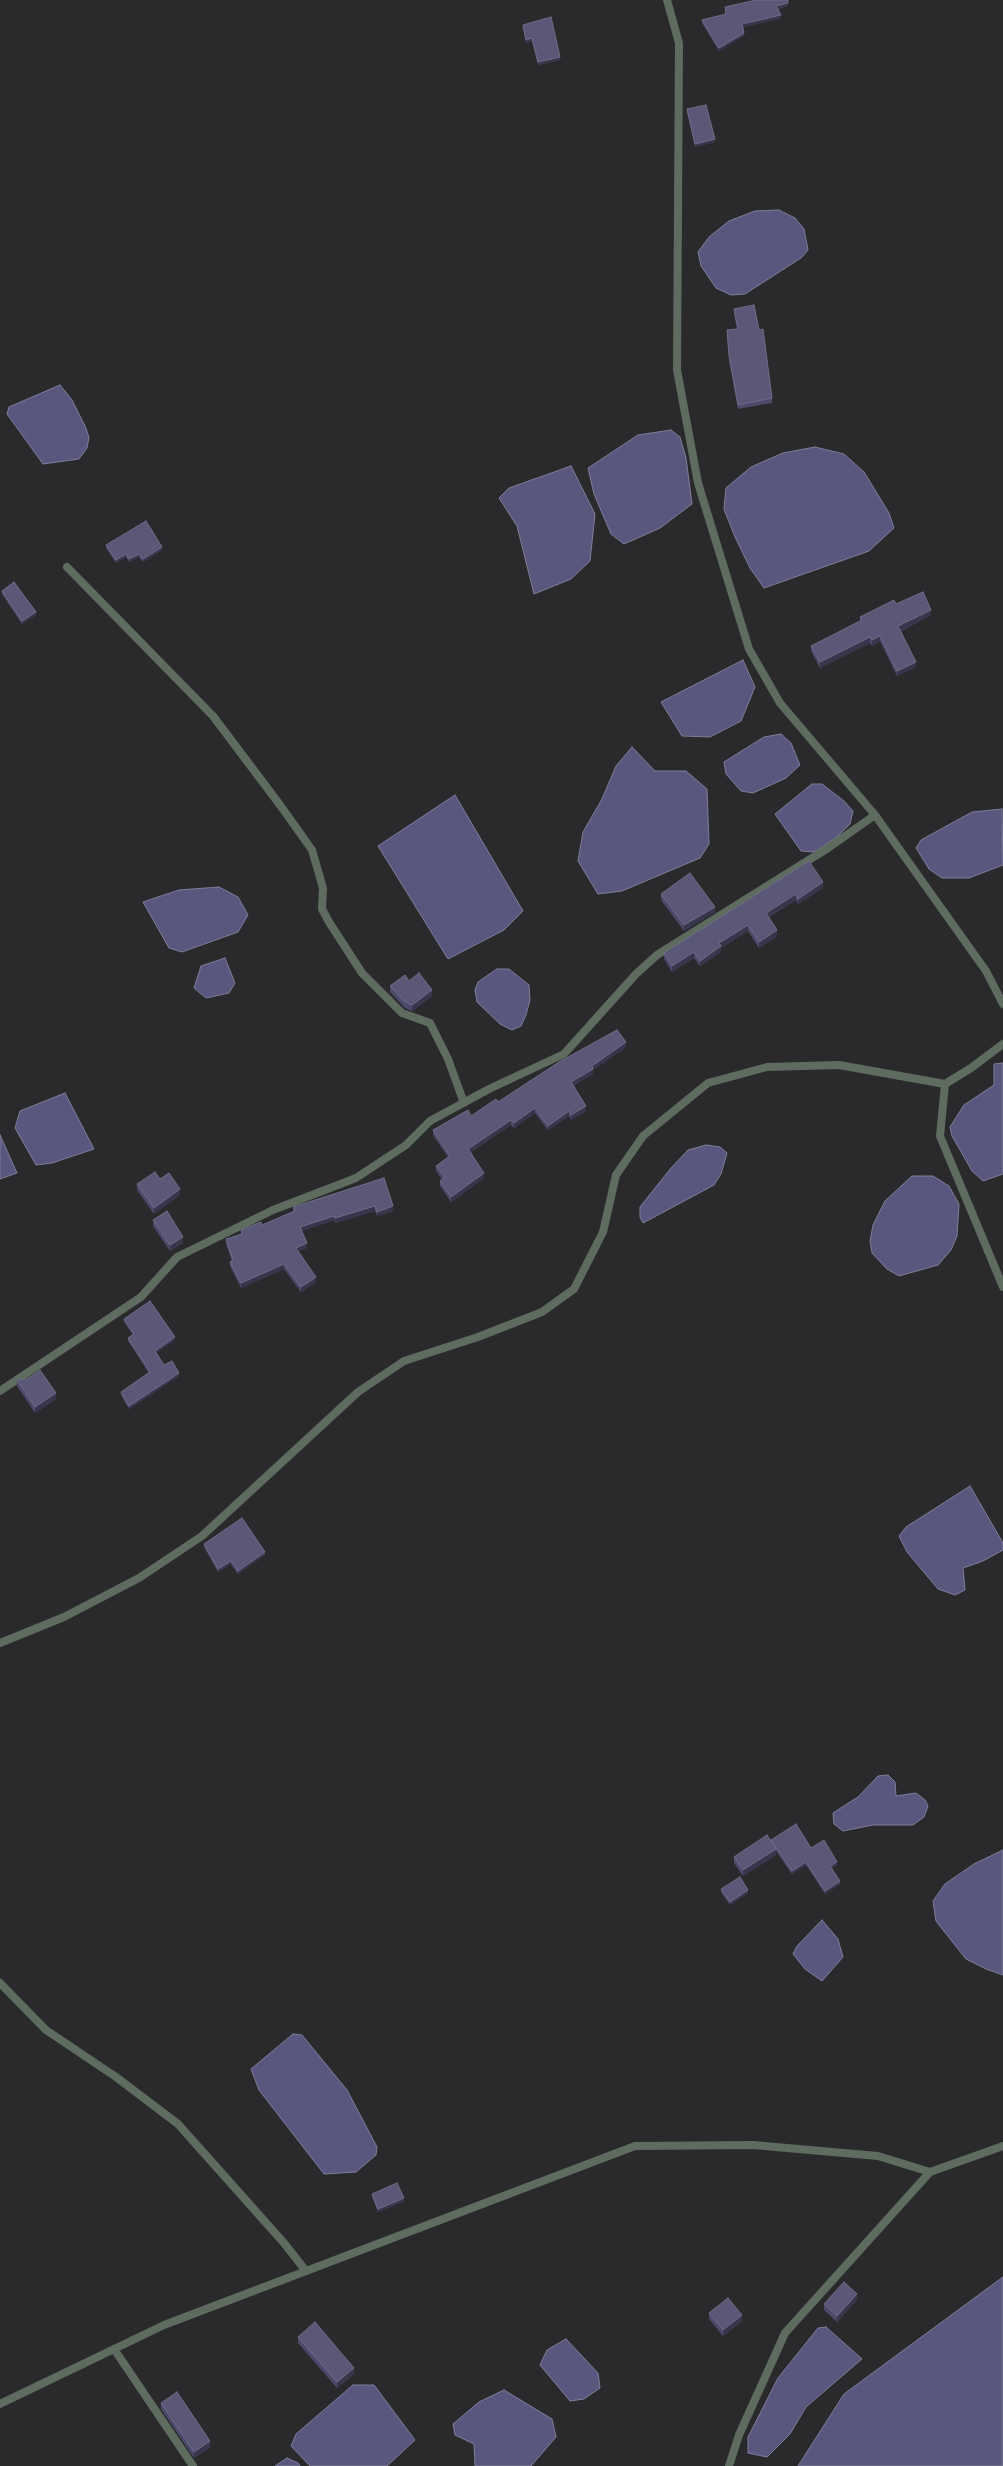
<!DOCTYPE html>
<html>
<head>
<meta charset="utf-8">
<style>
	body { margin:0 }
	canvas { display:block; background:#2a2a2d }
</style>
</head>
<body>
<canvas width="1003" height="2466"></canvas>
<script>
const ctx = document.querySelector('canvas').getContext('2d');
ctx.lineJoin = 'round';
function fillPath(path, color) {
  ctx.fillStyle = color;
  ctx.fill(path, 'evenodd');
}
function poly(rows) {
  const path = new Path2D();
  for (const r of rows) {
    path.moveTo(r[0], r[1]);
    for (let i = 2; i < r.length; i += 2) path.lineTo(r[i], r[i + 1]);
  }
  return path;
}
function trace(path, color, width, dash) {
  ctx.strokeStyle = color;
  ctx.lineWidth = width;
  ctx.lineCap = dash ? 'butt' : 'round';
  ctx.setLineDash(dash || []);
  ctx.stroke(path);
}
const water = poly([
	[779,210,795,218,804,229,808,250,801,258,745,294,731,295,716,288,701,266,698,252,709,237,729,221,755,211,779,210],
	[60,385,72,400,85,426,89,437,87,448,79,459,43,464,7,414,9,407,60,385],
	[671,430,680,437,686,458,692,504,660,528,624,544,611,534,594,494,588,468,638,435,671,430],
	[815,447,844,454,864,472,889,513,894,528,869,551,764,588,750,568,735,537,724,509,726,488,751,467,783,453,815,447],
	[571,466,595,514,590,561,571,579,534,594,517,526,499,498,509,488,571,466],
	[743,660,755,687,741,721,710,737,682,736,661,702,743,660],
	[781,734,791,743,800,765,786,778,753,793,741,791,726,774,724,762,764,737,781,734],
	[632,747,655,771,686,771,707,789,709,844,700,858,622,891,598,894,578,861,583,832,602,799,616,766,632,747],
	[812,784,822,784,844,801,853,811,850,824,837,837,814,852,801,851,775,814,812,784],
	[455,795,523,911,504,930,448,959,378,846,455,795],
	[1002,809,1003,865,969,878,942,878,929,869,916,848,921,840,972,812,1002,809],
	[219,887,238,897,248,915,238,932,182,952,169,948,143,902,179,890,219,887],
	[225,958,235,983,229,993,206,998,194,988,201,966,225,958],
	[497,969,509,969,529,985,530,1000,526,1015,521,1026,512,1030,500,1024,477,1002,475,990,478,982,497,969],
	[1003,1063,1003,1174,983,1181,972,1171,952,1136,950,1127,964,1105,994,1085,994,1064,1003,1063],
	[65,1093,94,1149,52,1163,36,1165,15,1128,20,1111,65,1093],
	[0,1135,17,1173,0,1179,0,1135],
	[706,1145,720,1147,727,1153,721,1174,714,1185,643,1223,640,1217,640,1207,671,1168,688,1150,706,1145],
	[912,1176,933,1176,949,1186,959,1204,957,1236,951,1250,938,1265,899,1276,887,1269,872,1253,870,1241,873,1225,885,1201,912,1176],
	[970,1486,1003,1543,1003,1550,983,1561,963,1568,965,1590,955,1595,938,1589,907,1552,899,1536,906,1527,970,1486],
	[888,1775,895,1782,896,1796,916,1793,925,1800,928,1806,924,1817,913,1825,873,1825,843,1831,834,1824,833,1813,858,1797,878,1776,888,1775],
	[1003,1850,1003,1975,986,1969,966,1959,936,1921,933,1901,945,1884,974,1864,1003,1850],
	[822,1920,838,1939,843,1957,822,1981,805,1969,793,1954,797,1946,822,1920],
	[293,2034,302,2035,347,2090,377,2147,376,2155,356,2172,324,2174,259,2090,251,2069,293,2034],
	[1003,2277,1003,2466,798,2466,844,2394,1003,2277],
	[826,2327,862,2359,806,2407,790,2434,767,2457,748,2453,748,2437,778,2378,818,2328,826,2327],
	[566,2339,598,2373,600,2388,584,2399,570,2401,540,2365,547,2350,566,2339],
	[353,2385,374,2385,415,2440,387,2466,310,2466,291,2446,296,2434,353,2385],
	[504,2390,552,2419,556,2437,531,2466,475,2466,474,2444,455,2435,453,2424,479,2402,504,2390],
	[287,2458,298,2463,300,2466,275,2466,287,2458]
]);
fillPath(water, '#59577d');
trace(water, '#7f7e99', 1);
trace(poly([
	[667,0,679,43,677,370,698,483,749,649,780,703,875,815,986,971,1003,1004],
	[67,567,213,716,280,805,312,850,323,888,322,909,329,922,362,973,402,1013,430,1023,448,1059,464,1103],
	[1003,1044,971,1068,945,1084,940,1136,1003,1287],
	[0,1391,141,1297,177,1257,273,1210,356,1178,406,1145,430,1121,489,1089,564,1054,636,974,657,955,828,848,875,815],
	[0,1643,64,1617,139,1578,202,1536,358,1392,404,1361,478,1337,542,1312,574,1289,603,1232,616,1175,643,1136,708,1083,767,1067,839,1065,945,1084],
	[0,1983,46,2030,116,2077,178,2124,284,2243,306,2271],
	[114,2349,193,2466],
	[729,2466,739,2435,785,2333,930,2172]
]), '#5d6c5f', 8);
trace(poly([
	[0,2404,164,2325,635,2146,753,2145,878,2156,930,2172,1003,2146]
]), '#5d6c5f', 8);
fillPath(poly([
	[788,6,778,9,781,18,743,27,744,36,719,51,702,23,702,20,726,14,725,7],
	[523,25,560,60,538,65,532,41,526,43,523,28],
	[687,109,715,142,695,147,687,112],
	[734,309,772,398,772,403,738,409,729,360,727,334,737,329,734,313],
	[106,545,162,550,143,562,139,557,129,562,126,557,116,563,106,548],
	[2,591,36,615,22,624,2,594],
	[896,604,931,615,901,631,916,667,897,676,880,641,872,646,870,643,820,668,811,651,811,646,860,621,860,617],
	[809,861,823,888,798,904,796,900,769,917,777,936,759,948,748,931,721,948,721,952,700,966,694,958,672,972,664,959,664,953],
	[661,894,715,912,684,931,661,900],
	[409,981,432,996,412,1011,405,1008,390,992,390,986],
	[626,1047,593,1070,593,1074,574,1085,586,1111,571,1120,569,1116,548,1130,535,1113,514,1128,511,1125,471,1152,484,1178,451,1202,440,1186,440,1181,442,1179,436,1171,436,1166,448,1157,433,1135,433,1130,471,1116,498,1102],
	[384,1178,393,1211,377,1216,375,1211,335,1223,334,1220,302,1231,307,1248,298,1251,316,1282,301,1292,284,1269,241,1288,230,1266,230,1262,232,1261,226,1244,226,1239,241,1234,241,1230,262,1225,293,1211,293,1207],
	[137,1184,180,1195,154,1214,137,1190],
	[153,1220,183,1243,170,1251,153,1226],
	[124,1319,175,1340,156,1353,164,1365,179,1376,129,1409,121,1395,121,1392,149,1373,128,1341,128,1338,133,1335,124,1322],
	[17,1380,56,1399,35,1413,17,1386],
	[204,1544,265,1555,238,1574,231,1564,218,1572,204,1547],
	[771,1841,811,1848,837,1865,832,1868,840,1884,825,1894,806,1865,792,1874,776,1851,776,1855,743,1876,734,1863,734,1857],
	[721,1889,748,1893,730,1905,721,1892],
	[372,2194,404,2201,378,2212,372,2197],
	[857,2300,837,2322,824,2310,824,2304],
	[709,2313,742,2321,723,2336,709,2319],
	[298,2337,354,2374,337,2388,298,2343],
	[161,2403,210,2447,194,2458,161,2409]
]), '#4c496a');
fillPath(poly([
	[788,3,788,6,776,9,776,6],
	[781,15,781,18,742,27,742,24],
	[744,33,744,36,719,51,719,48],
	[532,38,532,41,526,43,526,40],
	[560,57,560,60,538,65,538,62],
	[715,139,715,142,695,147,695,144],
	[162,547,162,550,143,562,143,559],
	[126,554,126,557,116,563,116,560],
	[139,554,139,557,129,562,129,559],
	[931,610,931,615,898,632,898,626],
	[36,612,36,615,22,624,22,621],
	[880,636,880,641,872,646,872,640],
	[870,637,870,643,820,668,820,662],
	[916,662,916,667,897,676,897,671],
	[823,882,823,888,798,904,798,899],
	[796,894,796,900,766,918,766,913],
	[715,907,715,912,684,931,684,925],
	[748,925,748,931,721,948,721,952,700,966,700,961,719,943],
	[777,930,777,936,759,948,759,942],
	[694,952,694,958,672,972,672,966],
	[432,990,432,996,412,1011,412,1005],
	[626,1042,626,1047,593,1070,593,1074,571,1086,571,1082,592,1066],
	[586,1106,586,1111,571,1120,571,1115],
	[535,1108,535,1113,514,1128,514,1123],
	[569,1111,569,1116,548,1130,548,1126],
	[511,1120,511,1125,468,1154,468,1149],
	[484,1173,484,1178,451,1202,451,1197],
	[180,1189,180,1195,154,1214,154,1208],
	[375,1206,375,1211,335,1223,335,1218],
	[393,1206,393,1211,377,1216,377,1212],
	[334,1216,334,1220,300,1232,300,1227],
	[183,1237,183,1243,170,1251,170,1245],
	[307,1243,307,1248,296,1252,296,1248],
	[284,1264,284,1269,241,1288,241,1283],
	[316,1277,316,1282,301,1292,301,1287],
	[175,1337,175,1340,155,1354,155,1351],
	[179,1373,179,1376,129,1409,129,1406],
	[56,1393,56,1399,35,1413,35,1407],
	[265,1552,265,1555,238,1574,238,1571],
	[231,1561,231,1564,218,1572,218,1569],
	[776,1849,776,1855,743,1876,743,1870],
	[806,1862,806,1865,792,1874,792,1871],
	[837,1862,837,1865,830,1869,830,1866],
	[840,1881,840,1884,825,1894,825,1891],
	[748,1890,748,1893,730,1905,730,1902],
	[404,2198,404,2201,378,2212,378,2209],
	[857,2294,857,2300,837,2322,837,2316],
	[742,2315,742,2321,723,2336,723,2330],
	[354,2368,354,2374,337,2388,337,2382],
	[210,2441,210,2447,194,2458,194,2452]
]), '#38364d');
const building = poly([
	[756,0,788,0,788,3,776,6,781,15,742,24,744,33,719,48,702,20,726,14,725,7,756,0],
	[551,17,560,57,538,62,532,38,526,40,523,25,551,17],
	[706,105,715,139,695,144,687,109,706,105],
	[754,305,759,330,763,329,772,398,738,405,729,355,727,330,738,329,734,309,754,305],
	[146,521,162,547,143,559,139,554,129,559,126,554,116,560,106,545,146,521],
	[14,582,36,612,22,621,2,591,14,582],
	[923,592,931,610,898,626,916,662,897,671,880,636,872,640,870,637,820,662,811,646,862,620,860,617,894,600,896,604,923,592],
	[809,861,823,882,798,899,796,894,766,913,777,930,759,942,748,925,719,943,721,946,700,961,694,952,672,966,664,953,809,861],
	[690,873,715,907,684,925,661,894,690,873],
	[419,973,432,990,412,1005,405,1002,390,986,405,975,409,981,419,973],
	[617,1030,626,1042,592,1066,593,1069,571,1082,586,1106,571,1115,569,1111,548,1126,535,1108,514,1123,511,1120,468,1149,484,1173,451,1197,440,1181,445,1177,436,1166,450,1156,433,1130,468,1110,471,1116,496,1099,498,1102,559,1062,617,1030],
	[155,1172,160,1179,169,1173,180,1189,154,1208,137,1184,155,1172],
	[384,1178,393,1206,377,1212,375,1206,335,1218,334,1216,300,1227,307,1243,296,1248,316,1277,301,1287,284,1264,241,1283,230,1262,233,1260,226,1239,242,1234,241,1230,261,1222,262,1225,295,1211,293,1207,384,1178],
	[167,1211,183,1237,170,1245,153,1220,167,1211],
	[150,1301,175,1337,155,1351,164,1365,172,1361,179,1373,129,1406,121,1392,150,1372,128,1338,134,1334,124,1319,150,1301],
	[40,1370,56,1393,35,1407,17,1380,27,1379,40,1370],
	[242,1518,265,1552,238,1571,231,1561,218,1569,204,1544,242,1518],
	[796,1824,811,1848,824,1840,837,1862,830,1866,840,1881,825,1891,806,1862,792,1871,771,1840,796,1824],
	[767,1835,776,1849,743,1870,734,1857,767,1835],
	[740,1877,748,1890,730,1902,721,1889,740,1877],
	[397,2183,404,2198,378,2209,372,2194,397,2183],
	[844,2282,857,2294,837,2316,824,2304,844,2282],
	[728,2298,742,2315,723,2330,709,2313,728,2298],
	[315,2322,354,2368,337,2382,298,2337,315,2322],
	[177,2392,210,2441,194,2452,161,2403,177,2392]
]);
fillPath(building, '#5b5877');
trace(building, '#6f6c86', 1);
</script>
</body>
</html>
